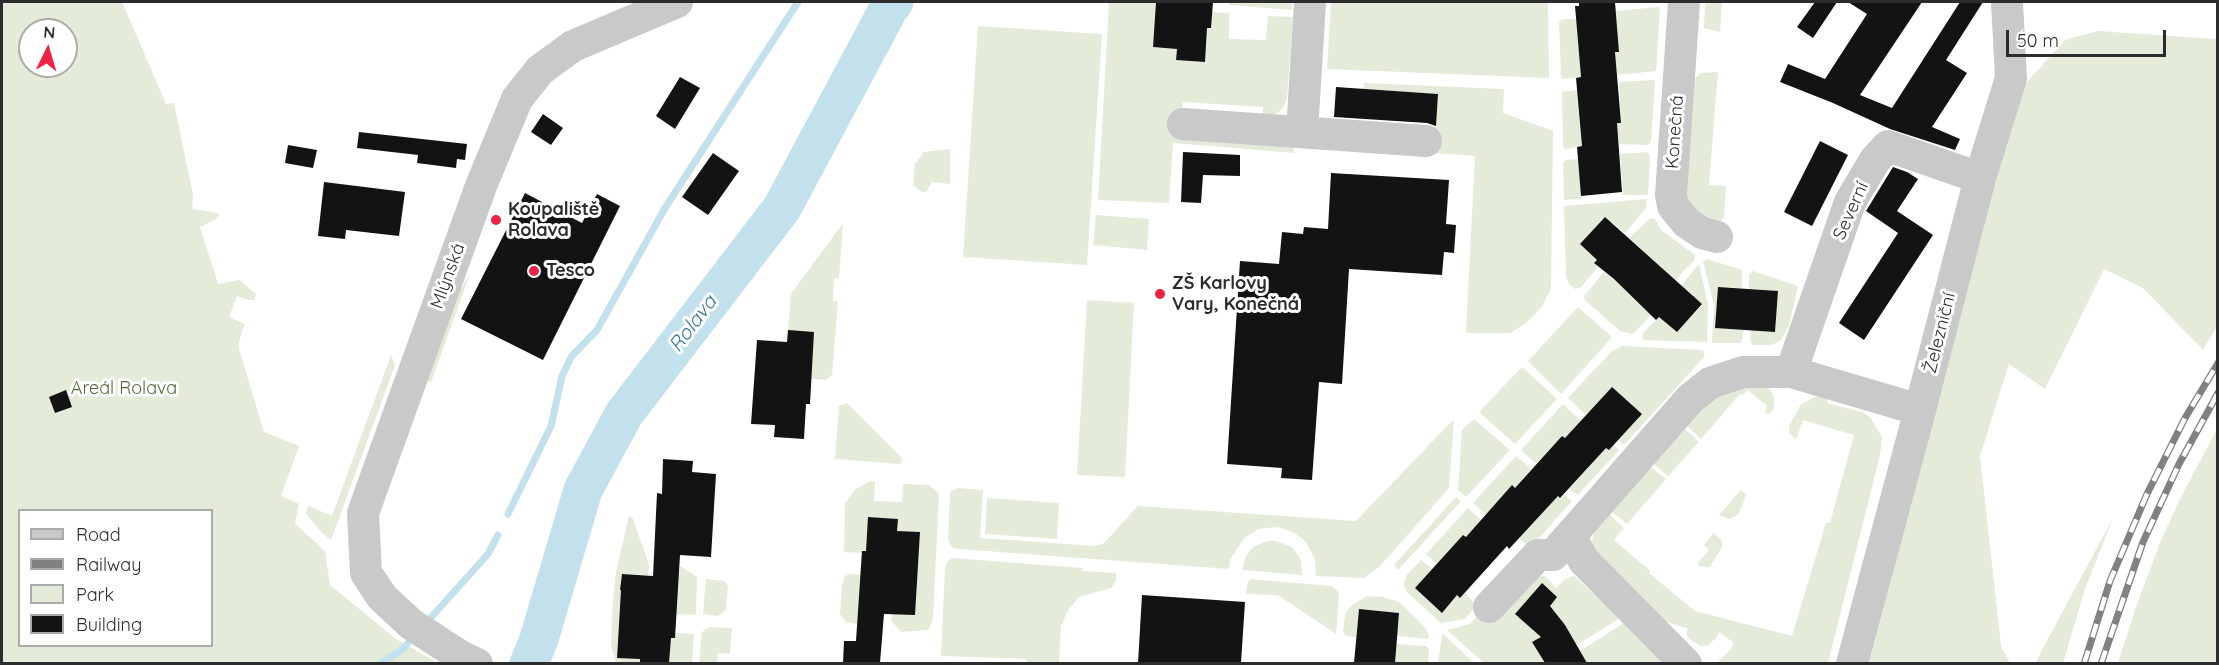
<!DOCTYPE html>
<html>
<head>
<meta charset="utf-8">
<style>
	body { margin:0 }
	#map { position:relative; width:2219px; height:665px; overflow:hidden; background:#fff; font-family:Quicksand,sans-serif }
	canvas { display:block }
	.frame { position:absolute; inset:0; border:3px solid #2c2c2c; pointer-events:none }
	.legend { position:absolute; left:18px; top:509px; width:195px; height:138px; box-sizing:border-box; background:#fff; border:2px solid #ababab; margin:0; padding:8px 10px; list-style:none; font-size:18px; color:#2c2c2c }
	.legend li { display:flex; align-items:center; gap:12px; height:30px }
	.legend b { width:30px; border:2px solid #ababab }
	.north { position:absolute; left:18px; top:18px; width:60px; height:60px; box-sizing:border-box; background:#fff; border:2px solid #ababab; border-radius:50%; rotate:5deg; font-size:16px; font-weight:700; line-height:24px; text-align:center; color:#2c2c2c }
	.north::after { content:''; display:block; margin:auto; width:21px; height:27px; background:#f12045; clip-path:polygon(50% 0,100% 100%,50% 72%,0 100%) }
	.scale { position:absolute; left:2006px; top:30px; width:160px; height:27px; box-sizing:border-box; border:3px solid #2c2c2c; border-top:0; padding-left:8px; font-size:18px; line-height:21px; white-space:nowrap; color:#2c2c2c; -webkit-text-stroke:4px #fff; paint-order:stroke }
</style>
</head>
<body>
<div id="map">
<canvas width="2219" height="665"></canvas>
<div class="frame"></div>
<ul class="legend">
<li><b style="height:8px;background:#c9c9c9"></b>Road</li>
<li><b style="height:8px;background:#818181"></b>Railway</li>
<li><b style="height:16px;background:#e4ebd8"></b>Park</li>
<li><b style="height:16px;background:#131313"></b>Building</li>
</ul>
<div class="north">N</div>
<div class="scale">50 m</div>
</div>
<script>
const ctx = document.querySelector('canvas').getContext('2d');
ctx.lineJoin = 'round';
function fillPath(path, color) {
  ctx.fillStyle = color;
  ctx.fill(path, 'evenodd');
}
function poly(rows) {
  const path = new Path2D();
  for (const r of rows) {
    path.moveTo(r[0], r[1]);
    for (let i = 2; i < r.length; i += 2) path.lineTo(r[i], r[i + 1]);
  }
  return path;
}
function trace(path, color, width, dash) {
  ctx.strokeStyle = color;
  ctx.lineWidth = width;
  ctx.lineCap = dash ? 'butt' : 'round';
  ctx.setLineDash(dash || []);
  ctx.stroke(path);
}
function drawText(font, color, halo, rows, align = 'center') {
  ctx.font = font + ' Quicksand,sans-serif';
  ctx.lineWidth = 6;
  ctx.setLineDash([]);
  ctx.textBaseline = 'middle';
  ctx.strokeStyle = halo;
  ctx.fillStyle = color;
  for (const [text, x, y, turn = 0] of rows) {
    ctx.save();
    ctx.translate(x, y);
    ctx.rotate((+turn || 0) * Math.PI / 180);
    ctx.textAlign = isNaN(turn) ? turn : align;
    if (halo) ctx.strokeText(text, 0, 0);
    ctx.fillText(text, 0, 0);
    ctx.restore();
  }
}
fillPath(poly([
	[2,2,122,2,166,104,174,103,193,195,192,209,217,213,219,214,216,219,200,227,218,284,240,280,256,294,254,300,249,300,237,296,229,317,245,324,239,341,239,349,264,432,299,446,281,496,299,504,295,524,325,551,330,585,396,639,438,663,2,663],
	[30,30,66,30,66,66,30,66],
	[20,510,212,510,212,646,20,646],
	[1109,2,1156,2,1153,47,1177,49,1176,60,1205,62,1207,28,1211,28,1212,12,1229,13,1229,39,1266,40,1268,16,1293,17,1287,98,1284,106,1278,113,1263,117,1263,107,1183,102,1181,136,1293,147,1295,153,1173,143,1169,203,1098,200],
	[1230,2,1293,2,1292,10,1229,5],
	[1331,2,1548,2,1549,78,1327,69],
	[1705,2,1722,2,1720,32,1704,28],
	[1658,7,1660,9,1656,71,1617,75,1615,52,1619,52,1616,11],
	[1563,19,1576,19,1581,77,1563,79,1561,76,1559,21],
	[978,26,1102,34,1087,265,963,257],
	[2098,31,2217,39,2217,326,2203,350,2143,288,2104,269,2045,389,2009,364,1980,456,2001,646,2010,663,1869,664,1988,209,2010,110,2020,90,2065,40],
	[1718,72,1709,185,1726,186,1724,217,1719,225,1687,212,1685,87,1701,73],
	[1653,80,1655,81,1651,142,1648,145,1619,144,1617,123,1621,123,1619,82],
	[1364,83,1504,89,1503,113,1553,131,1551,288,1542,307,1525,324,1510,333,1466,333,1475,156,1433,153,1438,94,1364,89],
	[1577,90,1582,146,1565,149,1563,145,1562,92],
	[950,149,950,184,932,182,926,192,922,192,913,185,915,164,924,152],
	[1647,152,1650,156,1648,195,1623,195,1620,154],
	[1578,159,1582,199,1564,200,1563,163,1566,160],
	[1647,199,1646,208,1625,233,1605,217,1581,244,1597,260,1595,263,1598,267,1581,287,1575,289,1569,284,1566,276,1564,206],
	[1096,215,1149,219,1147,250,1093,245],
	[1650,218,1655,219,1661,230,1695,255,1695,260,1675,280,1629,238],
	[843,223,839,278,834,279,833,301,838,301,832,375,826,380,811,379,788,330,791,294],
	[1707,259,1742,270,1742,288,1718,287,1715,328,1744,330,1741,343,1712,343,1714,305,1703,261],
	[1699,264,1708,305,1707,342,1644,340,1642,334,1659,317,1677,331,1702,305,1681,286],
	[1753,271,1798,286,1789,326,1781,340,1772,345,1753,345,1750,341,1751,330,1775,332,1778,291,1749,289,1749,274],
	[1604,272,1613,280,1616,278,1651,315,1633,334,1620,331,1585,300,1584,296],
	[470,274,431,382,421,379,445,315],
	[1087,300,1134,303,1125,477,1077,475],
	[1578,307,1612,337,1561,394,1528,361],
	[1622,346,1703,350,1704,353,1704,357,1624,445,1618,440,1642,414,1612,387,1586,415,1568,398,1611,352],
	[391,355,395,365,331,540,323,534,306,514,308,506,332,516],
	[1522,367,1557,399,1515,444,1479,412],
	[1768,386,1774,396,1774,407,1771,412,1765,414,1767,406,1748,390,1743,395,1740,394,1701,439,1684,423,1698,409,1730,388],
	[1828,396,1827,403,1862,412,1870,417,1882,437,1880,455,1828,663,1717,663,1731,649,1734,643,1719,632,1715,639,1708,645,1701,646,1692,641,1687,636,1687,628,1659,620,1598,563,1592,545,1594,525,1604,510,1624,528,1614,540,1650,571,1649,573,1695,611,1792,636,1826,523,1830,523,1854,435,1803,420,1796,439,1790,434,1789,426,1801,404,1815,397],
	[847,403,901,457,902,463,899,464,835,459,839,406],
	[1563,404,1581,421,1565,438,1562,436,1536,464,1521,450],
	[1454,419,1449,488,1380,566,1364,578,1316,576,1315,559,1305,541,1293,532,1278,527,1259,529,1244,538,1230,560,1229,569,958,549,953,548,948,540,950,495,951,491,958,488,983,490,980,538,1095,546,1103,544,1138,506,1356,521],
	[1474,419,1510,450,1466,497,1458,490,1462,430],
	[1682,426,1699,442,1668,476,1650,461],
	[2217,429,2217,663,2118,663,2136,607,2160,543,2179,501],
	[1613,445,1619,450,1578,495,1569,489,1606,448],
	[1516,456,1531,469,1515,488,1512,486,1486,515,1473,503],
	[1647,464,1666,479,1627,524,1607,508],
	[870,481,875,482,874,501,902,502,903,484,929,485,939,494,933,620,928,630,901,632,891,620,892,614,915,615,920,532,897,531,897,519,869,517,866,551,862,553,844,552,845,503,856,489],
	[1741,490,1746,494,1745,498,1738,515,1729,519,1719,515],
	[1564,494,1572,501,1530,548,1519,538,1558,495,1561,498],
	[1456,497,1461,501,1398,570,1394,565],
	[987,498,1059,503,1057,539,985,534],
	[1468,508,1481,520,1466,537,1463,535,1437,564,1426,554],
	[629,516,632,517,649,564,648,575,622,574,617,657,640,659,640,663,616,663,611,645,613,602,616,572],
	[2113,518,2085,589,2063,663,2035,663],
	[1713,533,1720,539,1723,545,1710,567,1699,566,1698,563,1709,550,1704,545],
	[1267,541,1276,541,1292,547,1301,560,1302,575,1242,570,1246,556,1253,547],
	[953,558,1083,568,1082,571,1116,573,1116,581,1111,588,1079,597,1068,610,1061,626,1059,663,1027,663,1027,659,941,656,945,568,949,560],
	[1421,560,1432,569,1415,588,1441,612,1457,595,1460,598,1465,593,1477,605,1465,619,1441,623,1407,592,1404,585,1406,576],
	[680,566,697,577,696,615,676,614],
	[850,574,861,575,857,624,846,622,840,614,842,584,845,576],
	[1540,576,1545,576,1556,588,1565,579,1574,576,1620,618,1577,645,1533,642,1544,662,1542,663,1484,663,1447,630,1470,624,1483,609],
	[706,579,724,581,728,586,726,610,718,616,703,614],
	[1251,579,1331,586,1337,590,1339,595,1336,634,1278,595,1246,594,1248,581],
	[1367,596,1383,597,1399,602,1427,630,1429,637,1427,639,1397,636,1399,613,1359,609,1356,637,1346,636,1343,632,1345,614,1352,605],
	[1624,623,1668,663,1587,663,1580,651],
	[709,627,732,628,730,654,718,653,717,663,699,663,702,632],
	[675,633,694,634,692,663,669,664,671,638,675,638],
	[1442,635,1444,635,1474,663,1438,663],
	[1396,644,1426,646,1429,649,1428,663,1395,664]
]), '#e4ebd8');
trace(poly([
	[508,514,551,426,562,376,571,357,597,330,665,208,798,2],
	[426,623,488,554,498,535],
	[380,664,402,650,414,636]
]), '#c2e1ed', 7);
trace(poly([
	[529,664,539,639,583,490,624,414,782,208,889,8,894,2]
]), '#c2e1ed', 39);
fillPath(poly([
	[1156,2,1213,2,1211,28,1207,28,1205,62,1176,60,1177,49,1153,47],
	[1579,2,1615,2,1619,52,1615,52,1621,123,1617,123,1622,192,1581,196,1577,147,1582,146,1576,78,1581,77,1575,6,1579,6],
	[1815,2,1837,2,1813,38,1797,27],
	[1848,2,1922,2,1860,95,1892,108,1960,2,1983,2,1946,60,1967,73,1932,127,1960,139,1955,150,1890,129,1833,103,1780,82,1788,64,1825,79,1867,14],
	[680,77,700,88,675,129,656,116],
	[1336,87,1438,94,1436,126,1427,123,1334,117],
	[543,114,563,128,551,145,531,132],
	[359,132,467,144,465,160,457,159,456,168,417,163,418,155,357,148],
	[1820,141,1848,155,1812,226,1784,212],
	[288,145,317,150,313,168,285,163],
	[1183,152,1240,155,1240,176,1203,175,1201,203,1181,202],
	[713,153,739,171,708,215,682,197],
	[1893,167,1907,172,1918,179,1897,211,1933,235,1864,340,1839,323,1898,233,1866,211],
	[1331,173,1449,180,1446,224,1456,225,1454,253,1444,252,1442,275,1349,269,1342,384,1319,382,1312,480,1281,478,1282,468,1227,464,1240,261,1279,264,1282,232,1303,234,1304,227,1328,229],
	[324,182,405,192,399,236,346,230,345,239,318,236],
	[525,193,582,223,597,194,620,206,543,360,461,319],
	[1605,217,1702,304,1677,332,1659,317,1656,320,1614,279,1594,263,1597,260,1580,244],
	[1718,287,1778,291,1775,332,1715,328],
	[788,330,814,332,810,404,806,404,804,439,774,437,775,425,751,424,757,340,787,342],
	[1612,387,1642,414,1609,450,1606,448,1560,498,1558,496,1509,549,1507,546,1460,598,1457,595,1442,613,1415,588,1463,535,1466,537,1512,485,1515,488,1562,436,1565,438],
	[66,390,72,407,55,413,49,397],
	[663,459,693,461,692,472,716,474,711,557,680,555,675,638,671,638,669,663,640,663,640,659,617,658,621,590,620,590,622,574,653,576,657,493,662,494],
	[868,517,898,519,897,531,920,532,915,615,884,614,880,663,843,663,844,641,856,641,862,551,866,551],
	[1542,583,1557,597,1550,606,1565,625,1587,663,1545,663,1532,642,1541,637,1515,614],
	[1142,595,1245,602,1241,663,1138,663],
	[1359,609,1399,613,1395,663,1354,663]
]), '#131313');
trace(poly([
	[1684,2,1671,195,1673,206,1687,223,1702,233,1717,237],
	[1183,124,1426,141],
	[1302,132,1310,2],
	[1791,372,1850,202,1875,160,1888,146,1980,178],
	[1489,607,1538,555,1553,555,1570,536],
	[477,664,460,656,411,624,382,597,366,573,363,513,481,186,517,99,540,70,573,46,677,2],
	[1686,664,1584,561,1570,536,1690,399,1710,383,1743,372,1791,372,1920,410],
	[1852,664,1920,410,1980,178,2011,78,2007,2]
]), '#c9c9c9', 32);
const rail = poly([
	[2084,664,2110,581,2147,494,2185,418,2218,363],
	[2101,664,2143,542,2179,464,2218,393]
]);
trace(rail, '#818181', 7);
trace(rail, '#fff', 4.5, [14]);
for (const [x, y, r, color] of [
	[496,220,6,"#f12045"],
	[534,271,6,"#f12045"],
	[1160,294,6,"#f12045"]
]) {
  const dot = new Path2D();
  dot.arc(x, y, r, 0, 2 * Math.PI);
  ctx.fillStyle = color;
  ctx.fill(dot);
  trace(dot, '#fff', 2);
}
drawText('18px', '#2c2c2c', '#fff', [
	["Konečná",1675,132,-86],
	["Severní",1851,211,-66],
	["Mlýnská",448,276,-70],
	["Železniční",1940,333,-76]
]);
drawText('bold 18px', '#2c2c2c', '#fff', [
	["Koupaliště",508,210],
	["Rolava",508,231],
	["Tesco",546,271],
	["ZŠ Karlovy",1172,284],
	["Vary, Konečná",1172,305]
], 'left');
drawText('18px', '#546a37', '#fff', [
	["Areál Rolava",124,389]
]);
drawText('italic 20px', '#357893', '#fff', [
	["Rolava",693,324,-53]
]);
</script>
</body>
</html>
